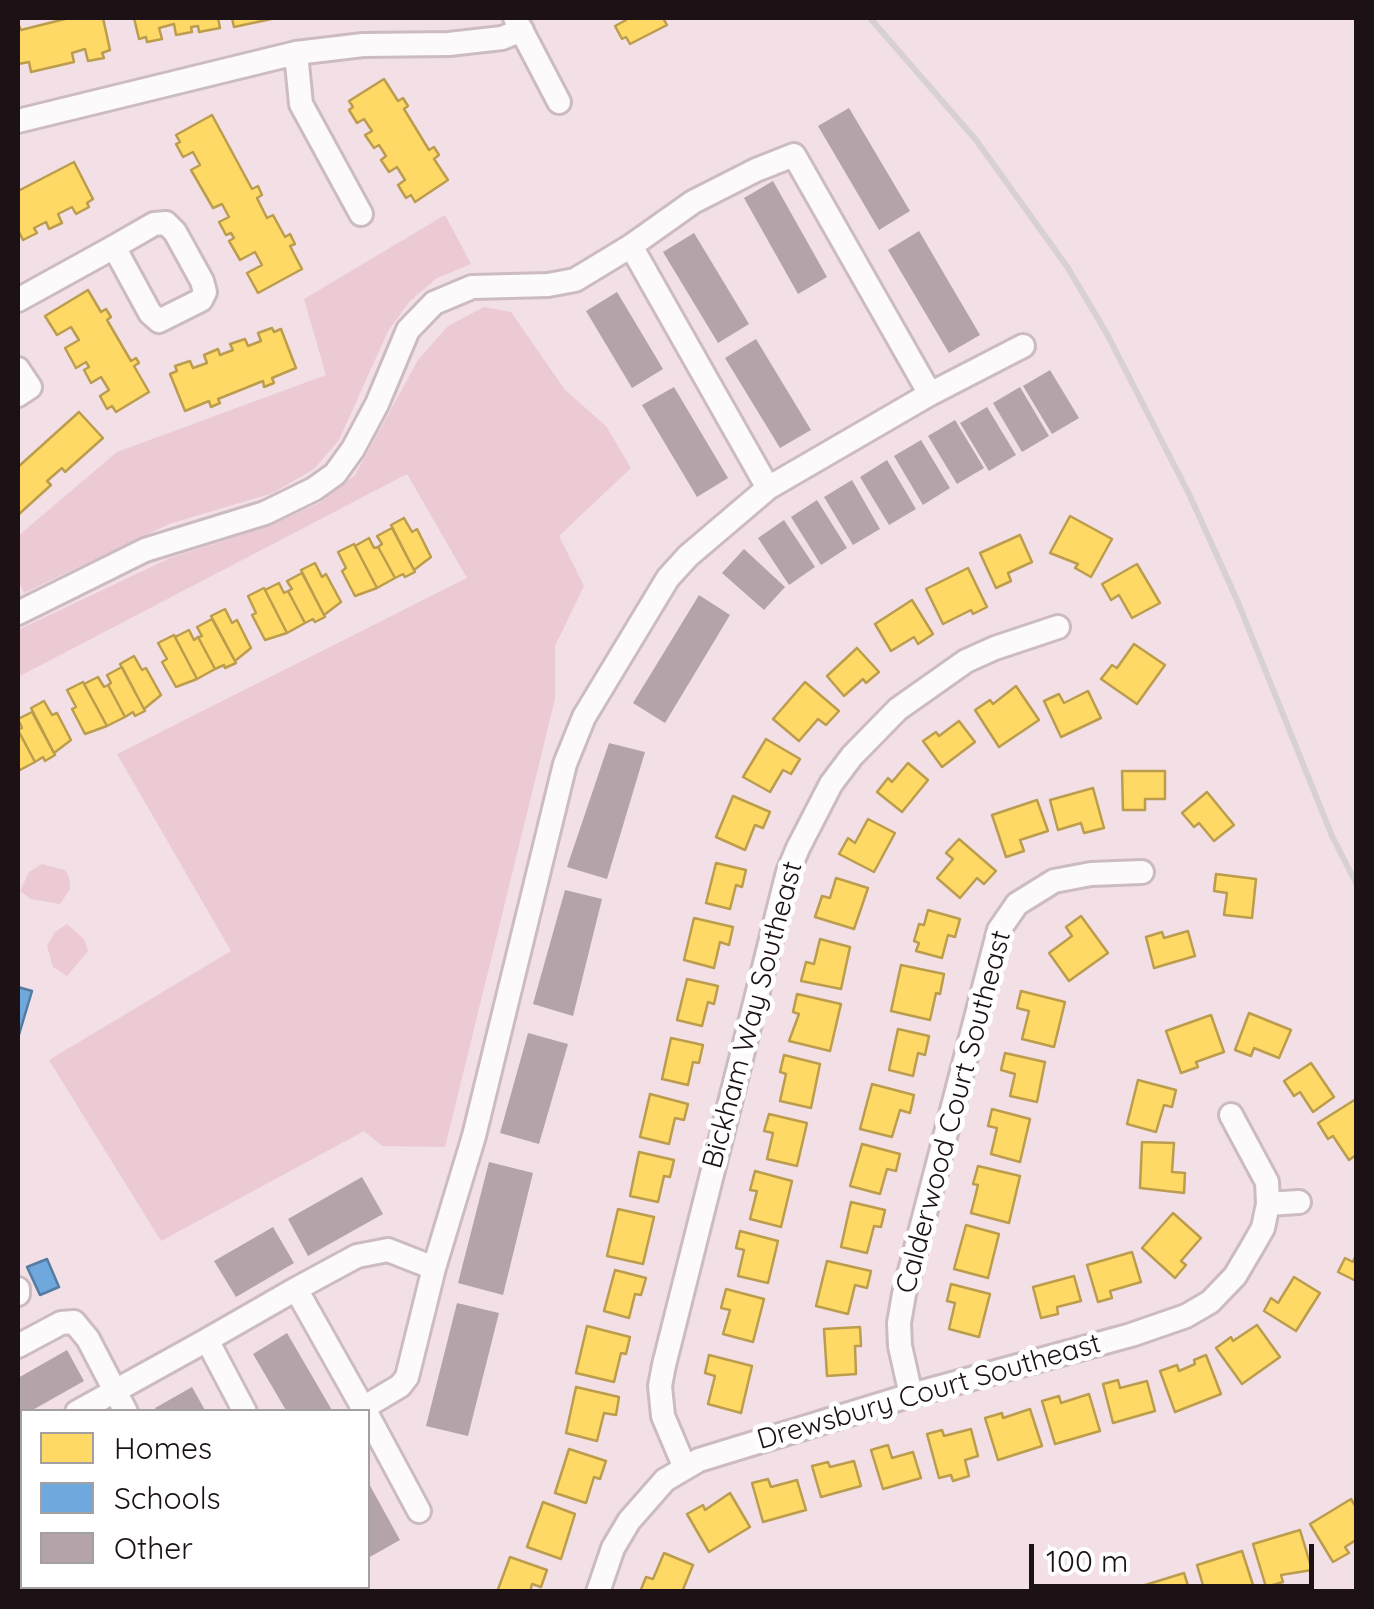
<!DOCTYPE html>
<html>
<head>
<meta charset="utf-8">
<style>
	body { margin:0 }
	#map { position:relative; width:1374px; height:1609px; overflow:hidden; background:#f3dfe6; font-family:Quicksand,sans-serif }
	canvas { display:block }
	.frame { position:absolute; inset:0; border:20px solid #1c1114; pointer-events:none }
	.legend { position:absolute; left:20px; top:1409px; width:350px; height:180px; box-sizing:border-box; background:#fff; border:2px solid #a4a0a1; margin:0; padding:12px 18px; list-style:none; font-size:30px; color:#1c1114 }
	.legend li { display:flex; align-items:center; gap:20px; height:50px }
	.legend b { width:50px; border:2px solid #a4a0a1 }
	.scale { position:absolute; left:1029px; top:1544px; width:285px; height:45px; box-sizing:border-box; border:5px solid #1c1114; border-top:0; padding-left:12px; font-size:30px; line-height:35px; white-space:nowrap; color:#1c1114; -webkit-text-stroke:8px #fff; paint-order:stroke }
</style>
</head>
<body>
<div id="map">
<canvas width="1374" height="1609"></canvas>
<div class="frame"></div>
<ul class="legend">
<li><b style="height:28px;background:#ffd966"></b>Homes</li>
<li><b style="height:28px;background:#6fa8dc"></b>Schools</li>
<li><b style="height:28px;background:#b5a3aa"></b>Other</li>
</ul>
<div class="scale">100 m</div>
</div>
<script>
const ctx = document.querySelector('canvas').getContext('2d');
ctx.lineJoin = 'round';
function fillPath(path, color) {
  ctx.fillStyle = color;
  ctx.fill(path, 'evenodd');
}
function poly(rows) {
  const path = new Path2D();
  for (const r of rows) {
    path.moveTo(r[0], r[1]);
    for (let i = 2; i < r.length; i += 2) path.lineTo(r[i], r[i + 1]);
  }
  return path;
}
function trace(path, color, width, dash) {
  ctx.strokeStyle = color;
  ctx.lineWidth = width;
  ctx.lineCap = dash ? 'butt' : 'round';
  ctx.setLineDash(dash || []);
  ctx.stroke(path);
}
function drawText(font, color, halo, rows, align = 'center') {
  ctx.font = font + ' Quicksand,sans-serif';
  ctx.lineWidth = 10;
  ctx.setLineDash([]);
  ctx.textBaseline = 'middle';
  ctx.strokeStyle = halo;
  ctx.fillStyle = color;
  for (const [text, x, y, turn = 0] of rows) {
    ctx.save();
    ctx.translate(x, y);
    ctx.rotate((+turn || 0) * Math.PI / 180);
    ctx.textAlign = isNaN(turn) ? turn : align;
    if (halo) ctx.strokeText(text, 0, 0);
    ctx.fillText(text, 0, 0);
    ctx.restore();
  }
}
fillPath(poly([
	[445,215,471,264,437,278,410,301,388,331,339,440,314,469,273,493,169,524,24,593,18,580,18,536,117,452,326,375,304,299],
	[484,307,511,312,565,390,606,426,631,468,559,536,584,586,555,646,555,699,445,1147,382,1146,364,1131,161,1241,49,1060,231,951,117,754,467,578,407,474,18,677,18,630,170,558,267,527,321,502,355,475,418,360,448,326],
	[42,864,65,870,69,877,70,889,60,904,31,899,20,891,29,872],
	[67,924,84,939,88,951,67,976,53,967,47,946,55,932]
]), '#ebcad4');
const homes = poly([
	[69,18,103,18,110,50,102,53,104,58,88,61,85,49,72,53,74,62,31,72,29,62,18,64,18,23,21,30,69,18],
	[134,18,218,18,220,28,199,32,198,26,191,27,192,32,176,35,174,24,159,28,162,39,147,42,146,37,139,39,134,18],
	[232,18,276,18,234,27,232,18],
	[624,18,663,18,667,25,630,44,626,37,622,39,615,26,626,20,624,18],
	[384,79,398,101,403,98,408,106,404,109,429,150,434,147,439,155,434,159,448,180,415,202,411,195,406,198,398,185,405,180,397,167,389,172,381,160,386,156,379,145,374,148,365,135,372,131,364,119,357,123,349,110,353,107,349,101,384,79],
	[212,115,252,189,258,186,262,195,257,198,267,218,273,215,285,237,290,234,295,244,290,246,302,269,258,293,247,273,262,265,255,252,240,260,229,241,234,238,231,233,226,235,219,222,229,217,222,204,213,208,191,170,200,165,193,152,183,157,176,144,180,142,176,135,212,115],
	[74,162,93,199,87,203,89,207,76,214,72,207,58,214,62,223,49,229,46,222,34,228,37,233,23,240,18,230,18,191,74,162],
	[88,290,101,312,106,309,111,317,107,320,131,361,136,358,139,363,134,366,149,392,116,412,112,406,107,409,100,396,109,390,101,377,91,383,84,370,89,367,86,362,76,368,65,348,79,340,71,327,57,335,45,316,88,290],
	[272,328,274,332,281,329,296,368,272,378,274,383,264,387,263,381,218,399,220,403,211,407,209,401,185,411,170,374,177,371,175,366,190,361,193,368,207,363,204,355,218,349,220,355,233,350,230,344,245,339,248,346,261,341,258,333,272,328],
	[79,412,103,438,65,472,62,468,47,481,51,485,18,515,18,467,79,412],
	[1070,516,1112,539,1091,577,1075,568,1078,564,1050,553,1070,516],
	[404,518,412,532,417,529,431,557,414,570,391,525,404,518],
	[392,528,415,572,405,577,403,574,395,578,378,547,382,544,377,536,392,528],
	[1020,535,1032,562,1008,573,1011,581,996,588,980,553,1020,535],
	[369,538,374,548,378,547,395,578,377,588,355,546,369,538],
	[354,544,377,588,355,596,342,571,346,568,338,552,354,544],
	[315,563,322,577,326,574,341,602,324,615,301,570,315,563],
	[1137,564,1160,603,1132,618,1119,595,1111,600,1102,584,1137,564],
	[968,568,987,607,973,614,971,610,943,624,926,589,968,568],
	[302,573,325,617,315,622,313,619,305,623,288,591,292,589,287,581,302,573],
	[279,583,284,593,288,591,305,623,287,633,265,590,279,583],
	[264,588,287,633,265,640,252,615,256,613,248,596,264,588],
	[912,600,933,634,918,644,914,637,891,651,875,624,912,600],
	[225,609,232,623,237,620,251,648,235,661,211,616,225,609],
	[212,619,236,663,225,668,224,665,215,669,198,637,202,636,197,627,212,619],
	[189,630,194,640,198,637,215,669,197,679,175,637,189,630],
	[174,635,197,679,176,687,162,662,167,659,158,643,174,635],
	[1134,644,1165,665,1137,704,1101,679,1112,665,1117,668,1134,644],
	[857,648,879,672,866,683,863,679,844,696,827,676,857,648],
	[134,656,142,670,146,668,161,695,144,709,120,664,134,656],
	[122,667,145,711,135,716,133,712,125,717,108,685,111,683,107,675,122,667],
	[98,677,104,687,108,685,125,717,107,726,84,684,98,677],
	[83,682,107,726,85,734,72,709,76,707,67,690,83,682],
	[805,682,839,711,826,725,818,719,799,741,773,719,805,682],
	[1016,686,1039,720,999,747,975,710,990,700,993,704,1016,686],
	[1088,691,1101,718,1061,737,1044,701,1059,694,1064,703,1088,691],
	[44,701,52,715,57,713,71,740,54,753,31,708,44,701],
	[32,712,55,755,45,761,43,757,35,762,18,730,22,728,18,719,32,712],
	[959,721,975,742,942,767,923,741,936,732,939,736,959,721],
	[18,730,35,762,18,771,18,730],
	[766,739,800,759,791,774,783,770,770,792,743,777,766,739],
	[908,763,928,780,902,812,877,792,888,778,892,782,908,763],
	[1122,771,1165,771,1165,799,1145,799,1145,810,1123,810,1122,771],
	[1093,788,1104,828,1084,833,1081,823,1058,830,1050,800,1093,788],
	[1207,792,1234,825,1214,841,1199,823,1194,827,1182,813,1207,792],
	[733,796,770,812,763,828,755,825,745,850,716,837,733,796],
	[1037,800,1048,831,1020,840,1024,851,1006,857,992,815,1037,800],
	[868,819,895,833,874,872,839,854,848,838,855,843,868,819],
	[959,839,996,871,984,884,977,878,960,898,937,878,953,859,946,853,959,839],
	[716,863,746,870,742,887,736,885,730,909,706,903,716,863],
	[1216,874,1256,879,1252,918,1224,915,1227,893,1214,891,1216,874],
	[836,878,868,888,854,929,815,917,822,896,830,898,836,878],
	[928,910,960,919,955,937,948,935,942,958,916,951,919,943,914,941,919,924,924,925,928,910],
	[1081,916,1108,953,1069,981,1049,953,1072,936,1066,927,1081,916],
	[694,918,733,927,729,945,720,942,714,968,684,960,694,918],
	[1188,931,1195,956,1154,968,1146,937,1162,932,1164,938,1188,931],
	[820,939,850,947,841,989,801,981,806,962,814,964,820,939],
	[901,965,944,974,940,994,936,993,930,1020,891,1011,901,965],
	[687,979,718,986,714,1004,708,1002,702,1026,677,1020,687,979],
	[1021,991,1065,1002,1054,1047,1022,1039,1029,1011,1017,1008,1021,991],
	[797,994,841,1004,830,1051,789,1041,799,1014,793,1012,797,994],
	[1249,1013,1291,1030,1279,1058,1254,1048,1251,1056,1235,1050,1249,1013],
	[1211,1015,1224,1052,1196,1062,1198,1067,1181,1073,1166,1031,1211,1015],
	[898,1029,929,1036,925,1055,918,1053,913,1076,889,1070,898,1029],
	[671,1038,703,1045,699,1063,693,1062,688,1085,662,1079,671,1038],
	[1005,1053,1045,1062,1037,1102,1010,1096,1015,1074,1001,1070,1005,1053],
	[784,1055,820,1064,811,1108,780,1101,786,1074,780,1072,784,1055],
	[1311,1063,1334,1097,1313,1112,1300,1092,1294,1096,1284,1081,1311,1063],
	[1138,1080,1176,1090,1172,1107,1164,1105,1156,1132,1127,1124,1138,1080],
	[872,1084,914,1095,910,1113,900,1110,892,1137,860,1129,872,1084],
	[650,1094,688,1104,684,1120,675,1118,669,1144,640,1137,650,1094],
	[1356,1099,1356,1155,1349,1160,1333,1136,1328,1139,1318,1123,1356,1099],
	[992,1109,1030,1119,1020,1162,991,1154,997,1128,988,1126,992,1109],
	[769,1114,807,1123,797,1166,767,1159,773,1133,764,1131,769,1114],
	[1142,1142,1174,1143,1172,1172,1185,1173,1184,1193,1140,1188,1142,1142],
	[862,1144,900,1154,896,1171,887,1169,880,1194,850,1186,862,1144],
	[639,1152,674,1160,670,1177,664,1176,658,1202,630,1196,639,1152],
	[978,1166,1020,1176,1009,1223,971,1213,978,1185,973,1184,978,1166],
	[755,1171,792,1181,781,1227,750,1219,757,1191,750,1190,755,1171],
	[851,1202,885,1210,881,1227,874,1226,867,1253,841,1247,851,1202],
	[618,1209,654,1217,643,1264,607,1256,618,1209],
	[1173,1213,1201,1238,1181,1261,1186,1265,1175,1278,1142,1248,1173,1213],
	[966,1225,999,1234,988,1278,954,1269,966,1225],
	[740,1231,778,1241,768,1283,738,1276,744,1250,736,1248,740,1231],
	[1132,1252,1141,1282,1110,1291,1112,1298,1098,1302,1087,1265,1132,1252],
	[1356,1255,1356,1281,1338,1272,1345,1258,1353,1262,1356,1255],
	[827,1261,871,1271,867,1288,855,1285,848,1314,816,1306,827,1261],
	[615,1270,646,1278,641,1295,635,1294,629,1318,604,1311,615,1270],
	[1074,1276,1081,1301,1057,1307,1058,1314,1041,1318,1033,1287,1074,1276],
	[1294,1277,1320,1293,1296,1331,1264,1311,1271,1298,1278,1303,1294,1277],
	[951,1284,990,1294,979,1337,949,1329,955,1303,947,1301,951,1284],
	[726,1289,764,1299,753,1342,723,1334,730,1310,721,1308,726,1289],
	[1257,1325,1280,1357,1242,1384,1216,1348,1231,1337,1233,1341,1257,1325],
	[587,1326,630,1337,626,1354,621,1353,614,1382,576,1373,587,1326],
	[860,1327,861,1346,855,1346,856,1374,827,1376,824,1329,860,1327],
	[709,1355,752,1366,741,1413,708,1404,715,1376,705,1373,709,1355],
	[1206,1355,1221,1394,1175,1412,1160,1371,1177,1365,1179,1371,1195,1364,1194,1360,1206,1355],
	[1118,1380,1120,1388,1147,1381,1155,1411,1113,1423,1103,1384,1118,1380],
	[576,1387,619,1397,616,1415,604,1413,597,1441,566,1433,576,1387],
	[1089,1394,1100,1431,1055,1444,1042,1401,1059,1396,1061,1403,1089,1394],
	[1030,1409,1042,1446,998,1460,985,1418,1002,1413,1003,1418,1030,1409],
	[971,1429,978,1456,965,1460,969,1476,953,1481,951,1475,939,1478,927,1434,942,1430,944,1436,971,1429],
	[888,1445,892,1458,913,1452,921,1478,883,1489,871,1450,888,1445],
	[569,1449,606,1461,600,1479,594,1477,586,1503,555,1493,569,1449],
	[854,1461,861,1486,821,1497,812,1466,828,1462,830,1467,854,1461],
	[768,1479,771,1487,797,1480,806,1510,763,1522,752,1483,768,1479],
	[730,1493,750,1527,709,1552,687,1514,703,1505,705,1510,730,1493],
	[1351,1499,1356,1507,1356,1540,1345,1547,1349,1553,1333,1562,1310,1524,1351,1499],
	[543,1502,575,1514,561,1559,527,1547,543,1502],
	[1300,1530,1312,1570,1281,1575,1283,1582,1266,1587,1253,1544,1300,1530],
	[1242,1551,1255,1591,1205,1592,1197,1565,1242,1551],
	[664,1553,693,1565,682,1592,640,1592,646,1577,653,1579,664,1553],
	[510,1557,547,1570,541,1587,532,1584,530,1592,497,1592,510,1557],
	[1184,1573,1190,1592,1144,1592,1142,1586,1184,1573]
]);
fillPath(homes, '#ffd966');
trace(homes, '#bb9d4d', 2.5);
const schools = poly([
	[18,987,32,991,18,1038,18,987],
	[47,1259,59,1287,40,1295,27,1267,47,1259]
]);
fillPath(schools, '#6fa8dc');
trace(schools, '#567ba0', 2.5);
fillPath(poly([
	[849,108,910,211,879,230,818,126],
	[773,181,827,277,798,294,744,198],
	[919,231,980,335,949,353,888,250],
	[694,233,749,324,718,343,663,252],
	[617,292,663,369,632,388,586,311],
	[756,339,811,430,780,448,725,358],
	[1050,370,1079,418,1052,434,1023,386],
	[674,387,728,478,697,497,642,405],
	[1020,387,1049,436,1022,452,993,403],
	[987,407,1016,455,989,471,960,423],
	[955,420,984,468,957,484,928,436],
	[921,440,950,488,923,505,894,456],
	[887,460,916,509,889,525,860,477],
	[852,480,880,529,853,545,824,497],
	[817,500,847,548,821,565,791,517],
	[784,520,815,567,789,585,758,538],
	[744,549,785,587,764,610,722,573],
	[699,595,730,615,665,723,633,703],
	[609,743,645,752,607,879,567,867],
	[565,890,602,899,573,1016,533,1004],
	[528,1033,568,1044,539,1144,500,1133],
	[489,1162,533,1173,503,1295,458,1283],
	[362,1177,383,1214,308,1256,288,1219],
	[273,1227,294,1263,236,1297,214,1261],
	[457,1303,499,1313,468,1436,426,1426],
	[287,1333,333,1412,287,1412,253,1354],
	[67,1350,84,1381,29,1412,22,1412,18,1418,18,1378],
	[192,1387,206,1412,157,1412,155,1408],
	[368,1482,400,1540,368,1558]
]), '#b5a3aa');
const minor = poly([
	[515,18,559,102],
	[296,53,301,104,361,214],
	[18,121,296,53,363,45,449,44,502,38,522,30],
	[631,246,768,488],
	[18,300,114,247,154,224,166,223,175,232,202,281,205,292,201,300,159,321,150,313,114,247],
	[18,369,30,387,18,395],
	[930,394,1023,346],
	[18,613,145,550,265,513,314,489,335,474,353,449,377,404,408,330,434,303,472,287,548,285,575,280,631,246,693,202,756,170,794,155,930,394,768,488,688,556,668,578,584,717,565,764,474,1136,434,1268],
	[1268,1204,1299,1202],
	[18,1289,18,1294],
	[18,1346,61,1323,74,1322,88,1339,126,1412],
	[911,1395,900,1346,899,1323,904,1294,999,930,1017,904,1054,881,1091,874,1142,872],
	[77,1412,207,1340],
	[245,1412,207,1340,296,1289,357,1256,388,1250,434,1268,407,1377,400,1386,363,1408,296,1289],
	[368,1416,419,1511],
	[18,1444,22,1441],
	[685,1468,663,1416,660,1386,664,1365,788,872,798,848,831,784,852,756,898,709,966,661,995,648,1058,627],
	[18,1530,22,1539],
	[215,1586,216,1592],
	[329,1586,330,1592],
	[598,1592,613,1548,629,1521,665,1480,699,1460,911,1395,1131,1335,1186,1316,1210,1302,1235,1276,1251,1249,1263,1228,1268,1204,1267,1182,1231,1115]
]);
trace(minor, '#ccbcc2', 28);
trace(minor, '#fdfafb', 22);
trace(poly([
	[870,18,976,140,1068,268,1107,334,1190,496,1237,600,1332,836,1356,883]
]), '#d7d1d2', 6);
drawText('28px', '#1c1114', '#fff', [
	["Bickham Way Southeast",753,1015,-75],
	["Calderwood Court Southeast",954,1112,-75],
	["Drewsbury Court Southeast",929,1392,-16]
]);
</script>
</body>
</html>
